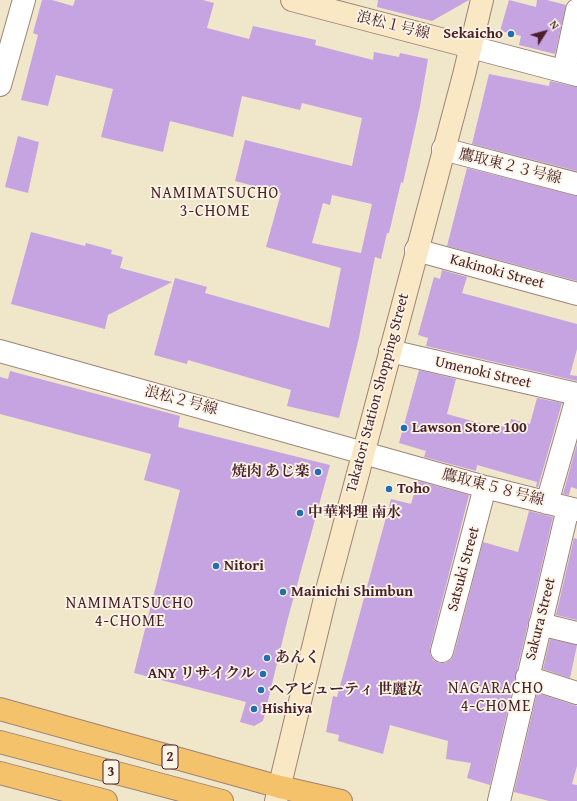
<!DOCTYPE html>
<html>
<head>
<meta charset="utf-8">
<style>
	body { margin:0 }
	#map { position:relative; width:577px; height:801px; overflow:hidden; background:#f0e7ca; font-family:"Gentium Book Plus",serif }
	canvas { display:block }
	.north { position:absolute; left:525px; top:12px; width:40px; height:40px; -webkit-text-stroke:3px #fcf5e5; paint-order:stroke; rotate:53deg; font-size:11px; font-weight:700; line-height:16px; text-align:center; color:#4a1f2b }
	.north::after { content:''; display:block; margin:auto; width:14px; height:18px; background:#4a1f2b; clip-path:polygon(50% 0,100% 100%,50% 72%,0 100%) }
</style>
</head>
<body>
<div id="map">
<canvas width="577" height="801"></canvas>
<div class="north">N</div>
</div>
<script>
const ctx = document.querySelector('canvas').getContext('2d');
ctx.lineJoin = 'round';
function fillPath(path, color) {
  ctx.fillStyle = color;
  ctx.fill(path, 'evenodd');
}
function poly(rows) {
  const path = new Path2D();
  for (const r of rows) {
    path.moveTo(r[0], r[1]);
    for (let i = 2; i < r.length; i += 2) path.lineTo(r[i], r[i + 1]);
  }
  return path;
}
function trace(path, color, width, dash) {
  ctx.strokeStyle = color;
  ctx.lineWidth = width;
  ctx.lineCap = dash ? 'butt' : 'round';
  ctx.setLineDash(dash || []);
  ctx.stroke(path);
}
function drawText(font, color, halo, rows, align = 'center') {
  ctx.font = font + ' "Gentium Book Plus","Noto Serif JP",serif';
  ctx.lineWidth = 3.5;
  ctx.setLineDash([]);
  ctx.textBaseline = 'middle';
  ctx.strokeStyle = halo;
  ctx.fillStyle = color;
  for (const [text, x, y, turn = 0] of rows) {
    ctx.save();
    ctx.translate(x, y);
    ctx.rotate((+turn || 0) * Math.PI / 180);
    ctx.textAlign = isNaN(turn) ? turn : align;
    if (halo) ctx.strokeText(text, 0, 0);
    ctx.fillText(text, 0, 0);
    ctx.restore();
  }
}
fillPath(poly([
	[42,0,52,0,73,6,75,0,203,0,214,3,207,28,249,39,253,26,316,40,315,45,373,60,374,52,399,57,400,53,428,59,420,106,403,183,401,182,389,233,387,233,381,259,375,257,358,342,339,418,287,406,291,390,188,360,187,364,154,355,175,278,207,287,205,293,329,328,341,268,266,247,281,193,235,181,245,140,352,166,362,118,302,103,300,110,242,96,233,137,170,121,163,152,101,137,113,89,56,75,48,106,21,100,38,35,33,33],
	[332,195,372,204,361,253,312,243,323,203,330,205],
	[378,0,469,0,432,21,377,7],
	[509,0,536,7,537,0,547,0,566,5,555,54,519,45,521,36,500,31],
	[489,74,549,86,550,81,577,87,577,171,472,144],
	[18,136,39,142,28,193,5,187],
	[467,168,577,196,577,281,447,246],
	[31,232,85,246,86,243,112,250,111,254,123,257,120,268,172,282,108,315,105,329,11,304],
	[442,270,467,277,462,293,577,324,577,349,570,375,577,376,577,381,426,346,428,338,418,335,434,277,440,279],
	[419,370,456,379,447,414,490,426,490,423,509,428,511,419,530,424,537,398,562,403,538,487,536,487,537,482,477,465,476,471,424,457,426,451,399,443],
	[10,371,180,416,178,427,330,465,288,618,263,721,254,726,240,722,246,702,134,673,180,490,144,480,151,454,0,414,0,377,8,379],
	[577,444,577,489,571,487,569,495,563,494],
	[418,481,469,495,430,648,430,654,433,660,439,663,445,663,451,660,454,654,483,542,518,552,529,511,553,517,490,785,467,778,471,763,446,759,448,741,390,725,383,754,338,741,339,735,326,732,333,696,337,697,391,499,411,504],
	[574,538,577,539,577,620,556,615],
	[550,639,577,645,570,678,543,669],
	[537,693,577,706,577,766,572,784,577,785,577,801,549,801,514,792]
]), '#c6a3e1');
const street = poly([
	[471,47,577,75],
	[564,71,577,10],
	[0,85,24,0],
	[443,149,577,184],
	[416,250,577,294],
	[0,351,485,487,577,510],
	[390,351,577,394],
	[547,503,577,398],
	[540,624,577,633],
	[442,651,485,487],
	[527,677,577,693],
	[499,801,568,508]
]);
const secondary = poly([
	[292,0,471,47],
	[276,801,327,590,464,75,482,0]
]);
const highway = poly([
	[0,709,280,787,341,801],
	[0,742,222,801],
	[0,773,106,801]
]);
trace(street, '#9d837a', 24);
trace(secondary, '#9d837a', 24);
trace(highway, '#9d837a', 24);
trace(street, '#fff', 22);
trace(secondary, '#fae7c3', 22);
trace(highway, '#f3c26a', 22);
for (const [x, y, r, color] of [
	[511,34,4,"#1f6fb2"],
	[404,428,4,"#1f6fb2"],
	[318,472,4,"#1f6fb2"],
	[389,489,4,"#1f6fb2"],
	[300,513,4,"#1f6fb2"],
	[216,566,4,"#1f6fb2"],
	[283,592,4,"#1f6fb2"],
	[267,658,4,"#1f6fb2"],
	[263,674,4,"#1f6fb2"],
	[261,690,4,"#1f6fb2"],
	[254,709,4,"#1f6fb2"]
]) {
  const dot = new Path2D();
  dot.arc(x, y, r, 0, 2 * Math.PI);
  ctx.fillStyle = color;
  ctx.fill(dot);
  trace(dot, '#fcf5e5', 1.5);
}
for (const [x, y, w] of [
	[170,757,16],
	[111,772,16]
]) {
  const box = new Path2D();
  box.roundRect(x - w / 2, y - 12, w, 24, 3);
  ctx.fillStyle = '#fcf5e5';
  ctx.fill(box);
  trace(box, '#4a1f2b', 1);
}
drawText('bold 14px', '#4a1f2b', null, [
	["2",170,757],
	["3",111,772]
]);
drawText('15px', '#4a1f2b', '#fcf5e5', [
	["浪松１号線",393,26,14],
	["鷹取東２３号線",510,167,14],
	["Kakinoki Street",497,272,15],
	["Umenoki Street",483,373,13],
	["Takatori Station Shopping Street",378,393,-75],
	["浪松２号線",181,401,15],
	["鷹取東５８号線",493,488,15],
	["Satsuki Street",464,569,-75],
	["Sakura Street",541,619,-76]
]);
drawText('bold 15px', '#4a1f2b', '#fcf5e5', [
	["Sekaicho",503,34,"right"],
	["Lawson Store 100",412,428],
	["焼肉 あじ楽",310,472,"right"],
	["Toho",397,489],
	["中華料理 南水",308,513],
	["Nitori",224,566],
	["Mainichi Shimbun",291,592],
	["あんく",275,658],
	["ANY リサイクル",255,674,"right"],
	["ヘアビューティ 世麗汝",269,690],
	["Hishiya",262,709]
], 'left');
ctx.letterSpacing = '1px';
drawText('16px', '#4a1f2b', '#fcf5e5', [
	["NAMIMATSUCHO",215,194],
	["3-CHOME",215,212],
	["NAMIMATSUCHO",130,604],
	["4-CHOME",130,622],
	["NAGARACHO",496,689],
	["4-CHOME",496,707]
]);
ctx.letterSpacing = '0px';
</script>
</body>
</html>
